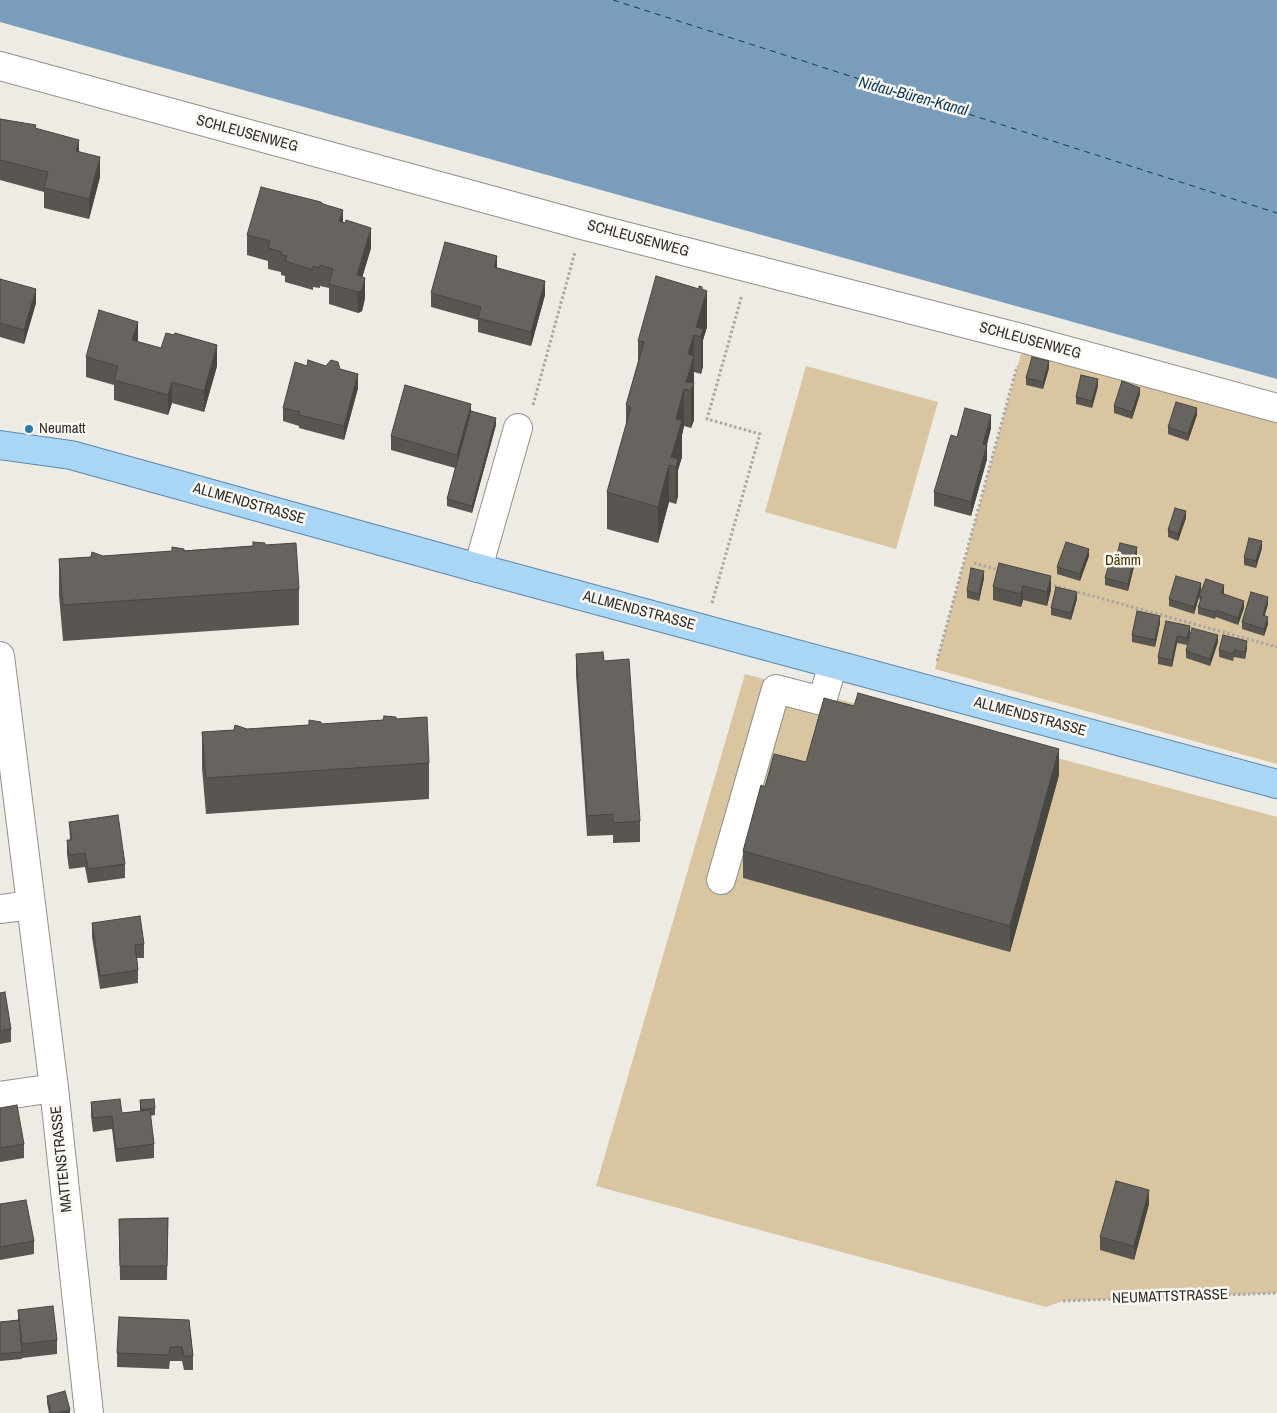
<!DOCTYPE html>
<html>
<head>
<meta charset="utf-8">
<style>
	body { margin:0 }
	canvas { display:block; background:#eeeae4 }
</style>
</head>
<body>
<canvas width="1277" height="1413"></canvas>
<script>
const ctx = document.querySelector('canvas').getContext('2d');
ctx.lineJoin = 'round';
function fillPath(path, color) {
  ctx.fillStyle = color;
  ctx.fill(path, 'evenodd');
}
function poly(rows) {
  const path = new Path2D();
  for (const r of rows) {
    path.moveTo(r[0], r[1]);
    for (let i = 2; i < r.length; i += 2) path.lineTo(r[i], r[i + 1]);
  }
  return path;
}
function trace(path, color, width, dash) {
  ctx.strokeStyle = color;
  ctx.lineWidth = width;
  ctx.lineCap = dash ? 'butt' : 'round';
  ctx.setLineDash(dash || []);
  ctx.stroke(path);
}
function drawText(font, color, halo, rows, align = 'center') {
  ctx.font = font + ' "Archivo Narrow",sans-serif';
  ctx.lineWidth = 5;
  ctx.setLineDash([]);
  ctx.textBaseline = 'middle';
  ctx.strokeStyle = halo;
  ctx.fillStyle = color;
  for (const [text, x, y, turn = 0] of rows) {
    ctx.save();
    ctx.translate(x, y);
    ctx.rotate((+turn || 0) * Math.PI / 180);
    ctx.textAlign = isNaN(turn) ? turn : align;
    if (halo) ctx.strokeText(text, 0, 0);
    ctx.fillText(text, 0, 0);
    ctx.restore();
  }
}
fillPath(poly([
	[1025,339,1277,411,1277,764,935,669],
	[806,366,938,402,896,549,765,512],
	[745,674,1277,817,1277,1293,1063,1301,1046,1307,596,1186]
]), '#d9c5a0');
fillPath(poly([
	[0,0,1277,0,1277,379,0,22]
]), '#799dba');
trace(poly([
	[613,0,1277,213]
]), '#0d3b58', 1, [6, 5]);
const minor = poly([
	[0,66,582,225,1025,339,1277,408],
	[478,568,518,428],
	[0,656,54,1088,89,1413],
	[721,880,776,689,822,701,833,664],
	[0,909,31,905],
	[0,1096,54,1088]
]);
const major = poly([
	[0,445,71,455,478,568,1277,784]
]);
trace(minor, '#94918b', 30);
trace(major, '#5b89ab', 30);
trace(poly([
	[533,405,575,252],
	[974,563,999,570],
	[1049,584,1277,647],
	[712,603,760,434,707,419,742,295],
	[937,661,1017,366],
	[1063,1301,1277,1293]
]), '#aaa7a2', 3, [2.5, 2.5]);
trace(minor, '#fff', 28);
trace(major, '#aad6f6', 28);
fillPath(poly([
	[0,119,36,129,79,151,100,177,89,219,44,208,44,192,0,180],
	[323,204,371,248,362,277,365,298,362,311,358,313,329,304,329,288,320,286,320,288,313,287,313,290,285,282,285,276,281,275,281,272,268,269,268,261,247,255,247,235],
	[497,268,545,295,531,346,478,332,478,320,431,307,431,293],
	[0,279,36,303,24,344,0,337],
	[702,289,707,327,703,340,703,366,701,374,694,372,694,420,691,428,684,426,682,435,682,457,678,470,678,496,676,504,669,502,658,543,607,529,607,492,626,426,626,405,638,362,638,341],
	[138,342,217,366,204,412,172,403,168,415,114,400,114,385,86,377,86,357],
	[307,366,340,369,358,388,344,440,299,428,299,426,283,421,283,408],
	[1049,368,1043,389,1026,385,1026,378],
	[1098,386,1092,408,1076,404,1076,397],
	[1140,394,1132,419,1114,413,1114,406],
	[1197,415,1188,441,1168,434,1168,427],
	[496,425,472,513,447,506,447,499,455,468,391,450,391,436],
	[991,428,987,445,987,459,971,516,934,506,934,492,957,437],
	[1186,518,1178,541,1168,537,1168,530],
	[265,545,299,589,299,625,63,641,59,595,59,559],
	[1262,548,1256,568,1244,565,1244,558],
	[1137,554,1128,591,1105,585,1105,578,1114,566],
	[1089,556,1080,581,1057,574,1057,567],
	[999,563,1051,590,1047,606,1023,600,1021,607,993,600,993,587],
	[984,578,979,601,967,598,967,591],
	[1201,590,1194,614,1169,606,1169,599],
	[1224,592,1224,594,1244,608,1238,625,1216,617,1215,619,1198,614,1198,607,1200,603,1199,596],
	[1077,599,1071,620,1051,615,1051,608],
	[1268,604,1264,616,1268,624,1264,636,1242,629,1242,622],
	[1166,621,1190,633,1187,645,1177,643,1172,667,1158,664,1158,657],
	[1160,623,1155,647,1132,642,1132,635],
	[1218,642,1210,666,1186,658,1186,651],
	[1247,648,1245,659,1234,657,1233,661,1219,657,1219,650],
	[576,654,640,821,640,842,613,843,613,835,587,836,576,675],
	[396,719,429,763,429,799,206,814,202,768,202,732],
	[806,762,1059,775,1010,952,743,878,743,851,765,787],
	[69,822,125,864,125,878,88,883,85,867,69,869,67,854,67,840,70,840],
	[92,923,144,944,144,958,137,958,138,970,138,983,100,989,92,937],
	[0,993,11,1029,11,1042,0,1044],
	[140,1100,155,1108,155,1115,150,1116,154,1144,154,1158,116,1162,112,1129,93,1132,91,1116,91,1102,122,1113,140,1111],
	[0,1108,24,1144,24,1158,0,1162],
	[0,1204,34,1241,34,1254,0,1260],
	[1149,1204,1134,1260,1100,1250,1100,1237],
	[168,1218,167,1280,120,1280,119,1219],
	[18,1310,57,1340,57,1354,22,1358,22,1359,0,1361,0,1322,18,1320],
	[189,1320,193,1356,193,1370,184,1370,182,1361,170,1361,169,1369,117,1367,117,1353],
	[47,1396,70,1413,49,1413,47,1403]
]), '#595652');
fillPath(poly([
	[79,140,79,160,76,151],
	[100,157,100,177,89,219,89,199],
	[343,210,343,230,339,221],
	[371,228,371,248,358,292,365,278,365,298,362,311,358,313,357,275],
	[497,256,497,270,494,267],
	[545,281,545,295,531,346,531,332],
	[702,287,702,304,707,291,707,327,703,340,703,366,701,374,701,337,696,327],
	[36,289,36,303,24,344,24,330],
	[138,322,138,342,132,340],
	[694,335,694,420,691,428,691,391,688,391,686,382,688,354],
	[217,345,217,366,204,412,204,391],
	[1049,361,1049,368,1043,389,1043,382],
	[358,374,358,388,344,440,344,426],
	[1098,379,1098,386,1092,408,1092,401],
	[172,382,172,403,168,415,168,395],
	[1140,388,1140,394,1132,419,1132,412],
	[684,389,684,426,682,435,682,457,678,470,678,496,676,504,676,467,671,457,676,419],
	[471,404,471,418,457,469,457,455],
	[1197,408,1197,415,1188,441,1188,434],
	[991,415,991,428,983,458,983,444],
	[496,418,496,425,472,513,472,506],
	[987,445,987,459,971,516,971,502],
	[669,465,669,502,658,543,658,507],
	[1186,511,1186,518,1178,541,1178,534],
	[1262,541,1262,548,1256,568,1256,561],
	[1137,547,1137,554,1128,591,1128,584],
	[1089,549,1089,556,1080,581,1080,574],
	[984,571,984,578,979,601,979,594],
	[1051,576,1051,590,1047,606,1047,592],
	[1201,583,1201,590,1194,614,1194,607],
	[1224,585,1224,592,1221,600,1221,593],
	[1023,586,1023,600,1021,607,1021,594],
	[1077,592,1077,599,1071,620,1071,613],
	[1268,597,1268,604,1263,622,1263,615],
	[1244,601,1244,608,1238,625,1238,618],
	[1160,616,1160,623,1155,647,1155,640],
	[1268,617,1268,624,1264,636,1264,629],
	[1190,626,1190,633,1187,645,1187,638],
	[1218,635,1218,642,1210,666,1210,659],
	[1177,636,1177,643,1172,667,1172,660],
	[1247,641,1247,648,1245,659,1245,652],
	[1059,749,1059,775,1010,952,1010,926],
	[1149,1190,1149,1204,1134,1260,1134,1246],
	[70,1410,70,1413,58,1413]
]), '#484642');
const building = poly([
	[0,119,36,125,35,128,79,140,76,151,100,157,89,199,44,188,48,172,0,160,0,119],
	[261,187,321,202,323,204,343,210,339,221,345,223,346,220,371,228,357,275,365,278,362,290,358,292,329,284,333,269,320,265,320,268,313,266,313,270,285,261,287,256,281,255,282,252,268,248,270,241,247,235,261,187],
	[445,242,497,256,494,267,545,281,531,332,478,318,481,307,431,293,445,242],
	[656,276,699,289,699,286,702,287,702,289,707,291,696,327,703,329,701,337,694,335,688,354,694,356,686,382,694,383,691,391,684,389,676,419,682,421,671,457,678,459,676,467,669,465,658,507,607,492,631,407,626,405,644,342,638,341,656,276],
	[0,279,36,289,24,330,0,323,0,279],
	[99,310,138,322,132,340,161,348,166,333,174,335,175,333,217,345,204,391,172,382,168,395,114,380,118,366,86,357,99,310],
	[1032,357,1049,361,1043,382,1026,378,1032,357],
	[308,360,326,366,331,360,338,362,340,369,358,374,344,426,299,415,300,412,283,408,295,362,307,366,308,360],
	[1081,375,1098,379,1092,401,1076,397,1081,375],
	[1122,381,1140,388,1132,412,1114,406,1122,381],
	[405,385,471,404,457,455,391,436,405,385],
	[1176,402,1197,408,1188,434,1168,427,1176,402],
	[965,408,991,415,983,444,987,445,971,502,934,492,951,435,957,437,965,408],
	[471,411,496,418,472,506,447,499,471,411],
	[1175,508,1186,511,1178,534,1168,530,1175,508],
	[1249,538,1262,541,1256,561,1244,558,1249,538],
	[253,542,265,543,265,545,296,543,299,589,63,605,59,559,91,557,92,552,103,556,172,551,172,547,184,549,184,551,253,546,253,542],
	[1066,542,1089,549,1080,574,1057,567,1066,542],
	[1120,543,1137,547,1128,584,1105,578,1109,564,1114,566,1120,543],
	[999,563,1051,576,1047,592,1023,586,1021,594,993,587,999,563],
	[971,568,984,571,979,594,967,591,971,568],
	[1176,576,1201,583,1194,607,1169,599,1176,576],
	[1206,579,1224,585,1221,593,1244,601,1238,618,1216,610,1215,612,1198,607,1202,597,1199,596,1206,579],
	[1056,587,1077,592,1071,613,1051,608,1056,587],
	[1251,592,1268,597,1263,615,1268,617,1264,629,1242,622,1251,592],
	[1137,611,1160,616,1155,640,1132,635,1137,611],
	[1166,621,1190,626,1187,638,1177,636,1172,660,1158,657,1166,621],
	[1192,628,1218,635,1210,659,1186,651,1192,628],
	[1223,635,1247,641,1245,652,1234,650,1233,654,1219,650,1223,635],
	[603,652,604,661,629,659,640,821,613,823,613,814,587,816,576,654,603,652],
	[858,693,1059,749,1010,926,743,851,761,785,765,787,774,754,806,762,824,698,854,706,858,693],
	[384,716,396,717,396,719,427,717,429,763,206,778,202,732,234,730,235,725,247,729,309,725,309,720,321,722,321,724,383,720,384,716],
	[118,815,125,864,88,869,85,853,69,855,67,840,72,840,69,822,118,815],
	[140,916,144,944,135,945,138,970,100,976,92,923,140,916],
	[5,992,11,1029,0,1031,0,993,5,992],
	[120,1099,122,1113,150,1110,154,1144,116,1149,112,1116,93,1118,91,1102,120,1099],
	[154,1099,155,1108,141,1110,140,1100,154,1099],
	[17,1105,24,1144,0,1148,0,1108,17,1105],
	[1116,1181,1149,1190,1134,1246,1100,1237,1116,1181],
	[26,1200,34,1241,0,1247,0,1204,26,1200],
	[168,1218,167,1266,120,1266,119,1219,168,1218],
	[53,1306,57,1340,22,1344,18,1310,53,1306],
	[119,1317,189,1320,193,1356,184,1356,182,1347,170,1347,169,1355,117,1353,119,1317],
	[19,1320,22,1352,0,1354,0,1322,19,1320],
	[65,1391,70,1410,58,1413,51,1413,47,1396,65,1391]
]);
fillPath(building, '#67645f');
trace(building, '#484642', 1);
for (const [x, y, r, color] of [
	[29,429,5,"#2e79ac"]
]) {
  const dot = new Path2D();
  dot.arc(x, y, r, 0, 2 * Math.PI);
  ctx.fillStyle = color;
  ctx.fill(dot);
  trace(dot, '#fbf8f2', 2);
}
drawText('15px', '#302e2c', '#fbf8f2', [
	["SCHLEUSENWEG",247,134,15],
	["SCHLEUSENWEG",638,239,15],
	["SCHLEUSENWEG",1030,341,15],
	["ALLMENDSTRASSE",249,504,16],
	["ALLMENDSTRASSE",639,611,15],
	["ALLMENDSTRASSE",1030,717,15],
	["MATTENSTRASSE",62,1159,-96],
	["NEUMATTSTRASSE",1170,1297,-2]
]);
drawText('15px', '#302e2c', '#fbf8f2', [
	["Neumatt",39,429]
], 'left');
drawText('15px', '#4a3400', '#fbf8f2', [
	["Dämm",1123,561]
]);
drawText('italic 16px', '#0d3b58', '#fbf8f2', [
	["Nidau-Büren-Kanal",913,97,15]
]);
</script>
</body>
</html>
